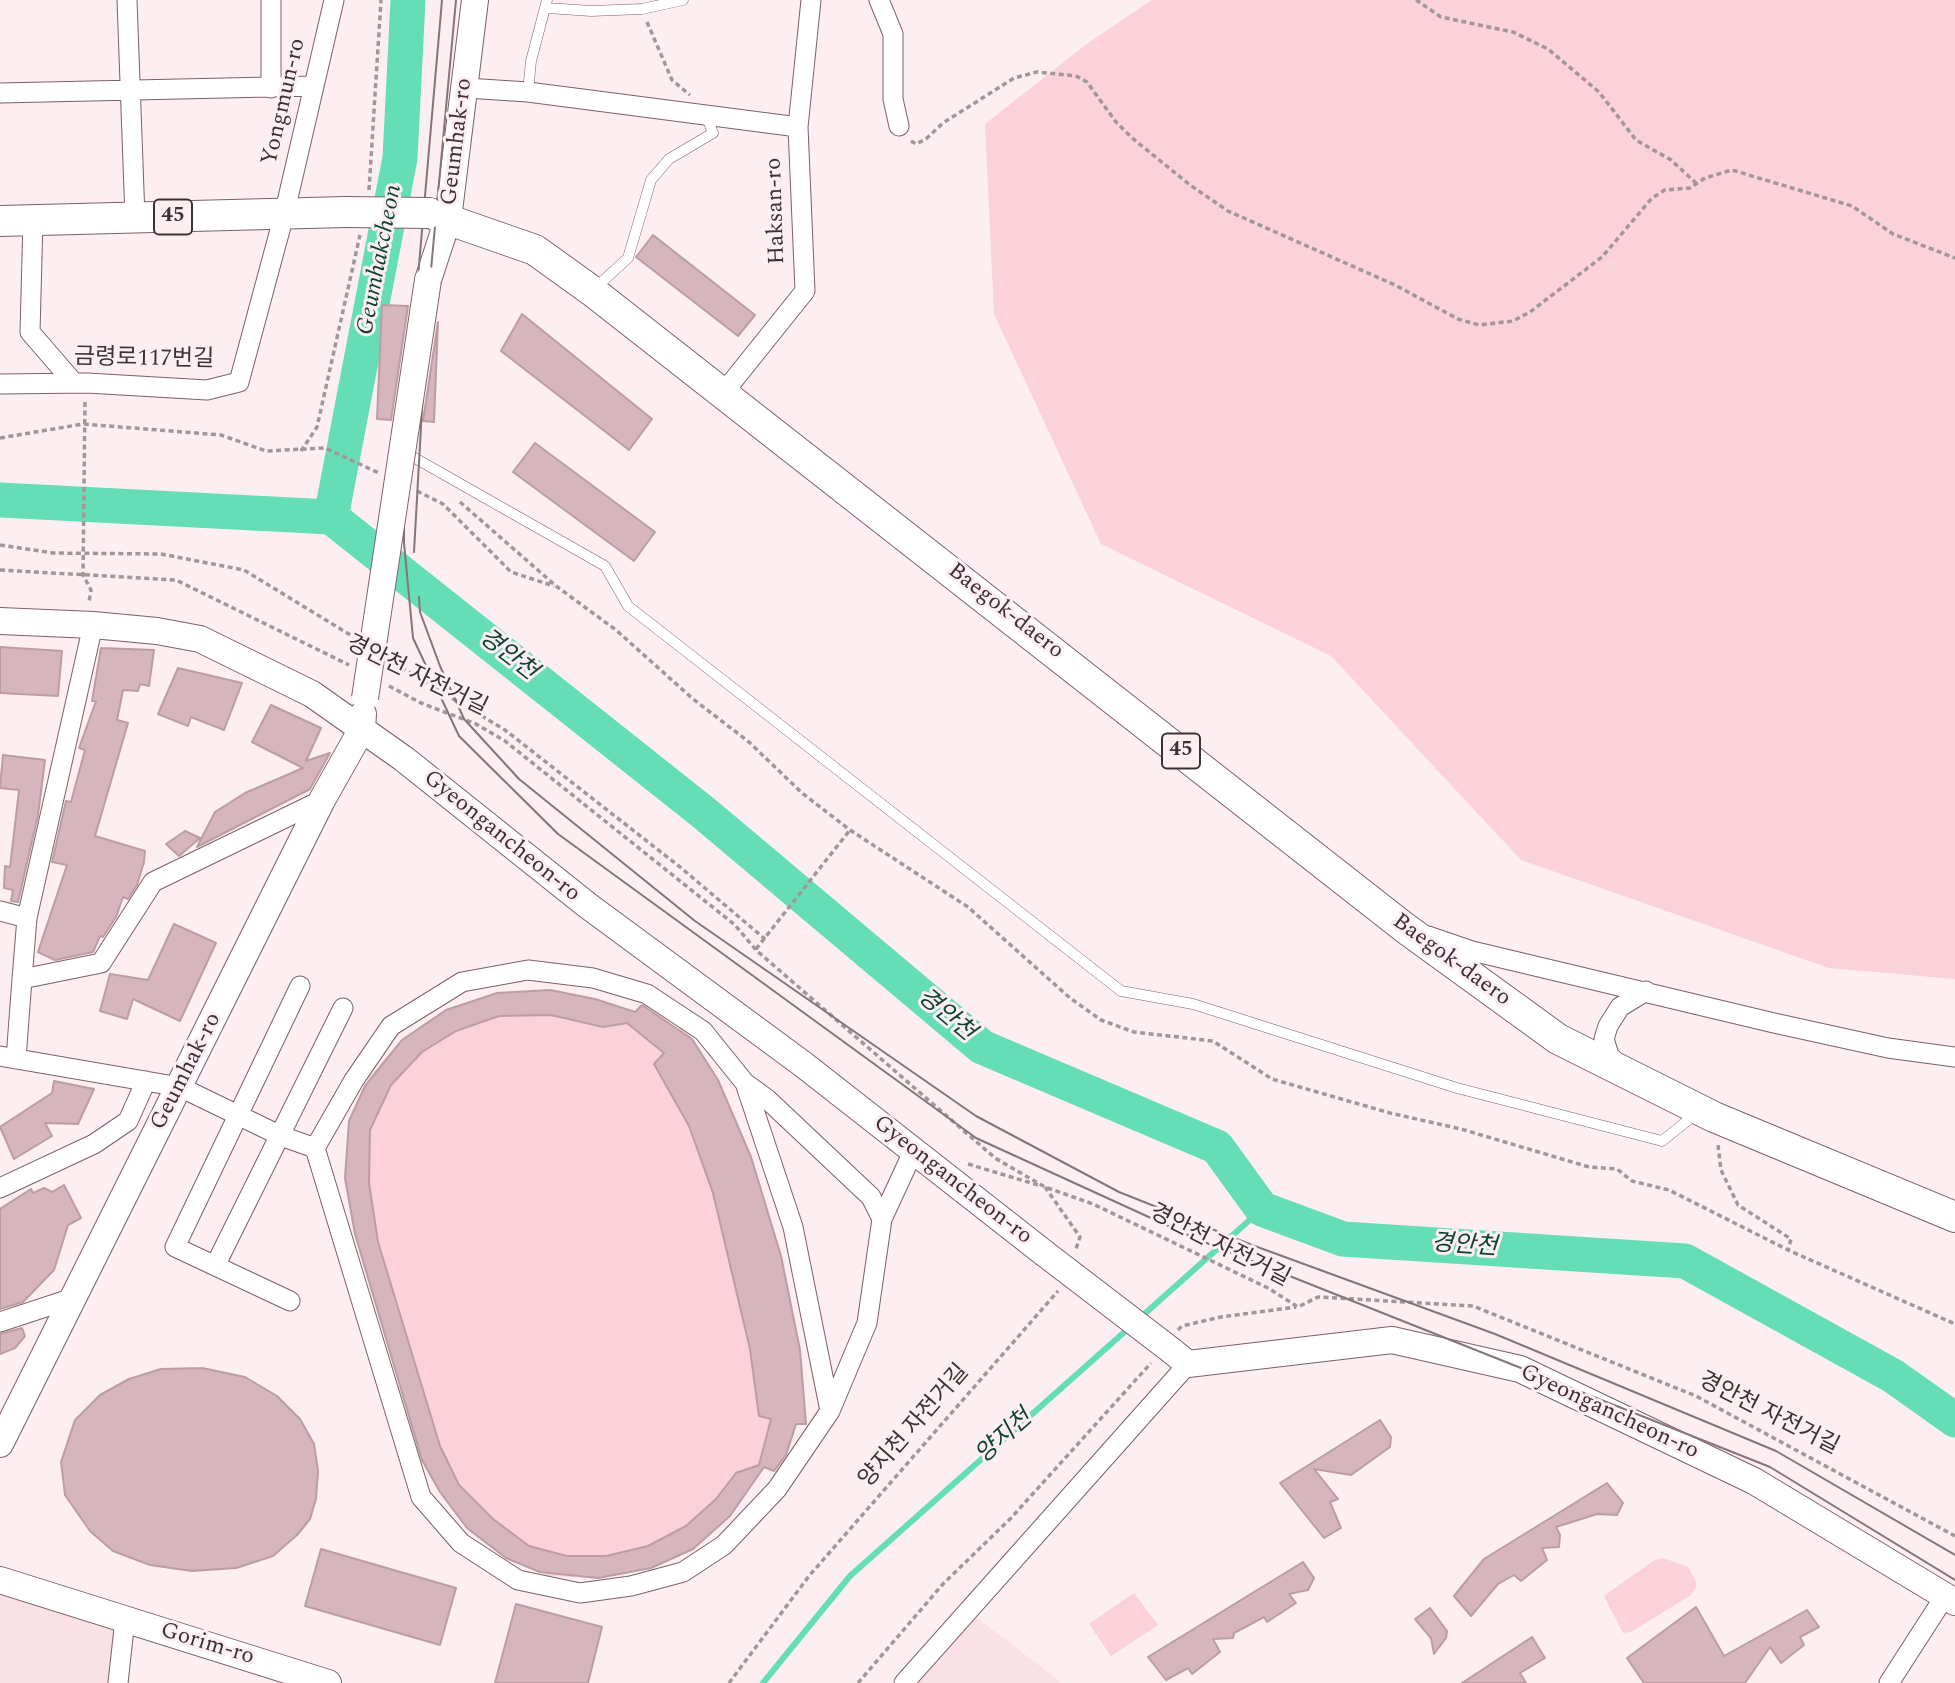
<!DOCTYPE html>
<html>
<head>
<meta charset="utf-8">
<style>
	body { margin:0 }
	canvas { display:block; background:#fceef1 }
</style>
</head>
<body>
<canvas width="1955" height="1683"></canvas>
<script>
const ctx = document.querySelector('canvas').getContext('2d');
ctx.lineJoin = 'round';
function fillPath(path, color) {
  ctx.fillStyle = color;
  ctx.fill(path, 'evenodd');
}
function poly(rows) {
  const path = new Path2D();
  for (const r of rows) {
    path.moveTo(r[0], r[1]);
    for (let i = 2; i < r.length; i += 2) path.lineTo(r[i], r[i + 1]);
  }
  return path;
}
function trace(path, color, width, dash) {
  ctx.strokeStyle = color;
  ctx.lineWidth = width;
  ctx.lineCap = dash ? 'butt' : 'round';
  ctx.setLineDash(dash || []);
  ctx.stroke(path);
}
function drawText(font, color, halo, rows, align = 'center') {
  ctx.font = font + ' Spectral,"Noto Sans KR",serif';
  ctx.lineWidth = 6;
  ctx.setLineDash([]);
  ctx.textBaseline = 'middle';
  ctx.strokeStyle = halo;
  ctx.fillStyle = color;
  for (const [text, x, y, turn = 0] of rows) {
    ctx.save();
    ctx.translate(x, y);
    ctx.rotate((+turn || 0) * Math.PI / 180);
    ctx.textAlign = isNaN(turn) ? turn : align;
    if (halo) ctx.strokeText(text, 0, 0);
    ctx.fillText(text, 0, 0);
    ctx.restore();
  }
}
fillPath(poly([
	[0,1580,125,1619,118,1683,0,1683],
	[968,1611,1062,1683,903,1683]
]), '#fae1e6');
fillPath(poly([
	[1152,0,1955,0,1955,979,1829,968,1521,860,1331,656,1101,544,994,314,985,124,1088,43],
	[550,990,635,1012,646,1002,677,1029,685,1027,718,1080,751,1157,781,1256,800,1350,806,1424,796,1425,779,1473,764,1467,730,1516,693,1549,645,1570,602,1578,549,1576,506,1557,467,1528,440,1492,418,1451,355,1234,349,1121,369,1077,402,1040,446,1010,497,993],
	[1663,1558,1688,1567,1696,1581,1696,1587,1691,1595,1631,1632,1623,1633,1604,1596,1653,1561],
	[1134,1593,1158,1625,1111,1656,1089,1624]
]), '#fbd1da');
trace(poly([
	[1141,1317,1262,1209],
	[763,1683,850,1576,1130,1327]
]), '#65deb7', 6);
trace(poly([
	[0,500,331,517,704,813,982,1047,1217,1147,1262,1209,1343,1239,1685,1261,1893,1376,1955,1420],
	[331,517,400,158,408,0]
]), '#65deb7', 35);
const building = poly([
	[653,235,755,315,738,336,636,257,653,235],
	[382,305,408,306,391,420,377,419,382,305],
	[522,314,652,419,629,450,501,351,522,314],
	[438,322,434,422,423,421,438,322],
	[535,443,655,532,634,561,513,472,535,443],
	[0,647,62,651,58,696,0,693,0,647],
	[101,648,154,650,149,686,140,684,138,691,123,690,117,720,128,723,95,836,145,851,144,862,137,885,128,899,123,897,116,917,103,937,100,936,93,952,55,960,38,952,67,865,52,862,66,801,71,802,85,750,79,748,96,701,92,701,101,648],
	[178,668,242,683,224,730,191,717,188,726,158,714,178,668],
	[271,705,321,728,306,761,330,753,310,789,197,847,215,812,245,793,303,768,252,742,271,705],
	[3,755,45,760,38,815,18,902,11,901,13,890,4,888,5,866,10,867,19,790,0,788,3,755],
	[185,831,200,838,179,856,166,844,185,831],
	[174,924,216,943,180,1021,133,999,127,1019,100,1011,110,974,148,980,174,924],
	[550,990,595,999,635,1012,642,1005,692,1039,718,1080,751,1157,781,1256,800,1350,806,1424,796,1424,786,1455,774,1471,764,1467,730,1516,693,1549,651,1568,598,1578,540,1572,506,1558,467,1528,440,1492,422,1460,377,1308,355,1234,345,1178,349,1121,365,1086,402,1040,446,1010,497,993,550,990],
	[551,1015,603,1027,627,1023,664,1053,654,1064,689,1126,713,1193,750,1349,759,1416,771,1419,759,1465,736,1473,716,1499,686,1526,648,1546,606,1556,567,1556,529,1546,493,1519,459,1485,440,1446,378,1242,369,1183,370,1130,391,1085,422,1052,456,1031,499,1016,551,1015],
	[54,1081,94,1089,78,1124,45,1123,52,1136,14,1159,0,1127,52,1093,54,1081],
	[64,1185,81,1218,68,1225,54,1270,23,1302,0,1309,0,1209,31,1189,33,1193,44,1188,52,1192,64,1185],
	[22,1328,25,1336,15,1348,0,1354,0,1334,22,1328],
	[202,1368,245,1377,277,1396,300,1419,314,1444,318,1471,316,1499,310,1519,297,1535,273,1556,236,1568,192,1571,150,1565,113,1551,90,1531,65,1495,61,1462,75,1420,100,1395,129,1379,161,1369,202,1368],
	[1380,1420,1391,1437,1390,1447,1351,1475,1314,1469,1338,1499,1330,1502,1341,1528,1324,1538,1280,1483,1380,1420],
	[1607,1483,1623,1503,1617,1515,1597,1514,1556,1527,1560,1535,1559,1547,1542,1548,1547,1560,1521,1581,1514,1575,1498,1584,1471,1616,1454,1596,1484,1559,1607,1483],
	[321,1549,456,1588,440,1645,305,1606,321,1549],
	[1303,1562,1314,1578,1308,1590,1289,1594,1296,1603,1267,1622,1264,1617,1234,1633,1233,1638,1213,1639,1220,1652,1192,1674,1188,1668,1166,1680,1148,1657,1303,1562],
	[516,1604,602,1627,588,1683,495,1683,516,1604],
	[1696,1607,1724,1656,1807,1610,1819,1627,1800,1637,1804,1645,1781,1663,1770,1647,1745,1683,1644,1683,1627,1658,1696,1607],
	[1430,1608,1447,1631,1446,1638,1434,1654,1431,1638,1415,1619,1430,1608],
	[1532,1637,1545,1658,1520,1673,1526,1683,1462,1683,1532,1637]
]);
fillPath(building, '#d6b5bc');
trace(building, '#bc9da3', 2);
const lane = poly([
	[547,8,591,11,642,9,683,0],
	[528,92,531,61,547,0],
	[593,290,628,258,651,180,669,159,713,133,706,115],
	[406,453,605,566,628,606,1121,991,1193,1004,1457,1088,1662,1141,1697,1113]
]);
const street = poly([
	[127,0,135,218],
	[271,0,271,88],
	[879,0,893,34,893,99,899,126],
	[466,88,528,92,798,127],
	[0,93,314,86],
	[33,220,30,332,74,383],
	[0,384,87,383,207,390,239,382,284,215,334,0],
	[724,392,805,291,798,127,811,0],
	[0,911,27,918,22,979,101,963,153,882,322,800],
	[27,918,93,625],
	[1428,936,1472,951,1774,1023,1888,1048,1955,1057],
	[0,1056,180,1087,281,1136,315,1148],
	[16,1059,22,979],
	[1621,1068,1609,1055,1604,1039,1608,1026,1620,1007,1646,991],
	[745,1083,793,1227,830,1411],
	[0,1188,94,1144,128,1121,146,1081],
	[882,1219,867,1323,830,1411,777,1489,724,1545,683,1572,631,1586,580,1593,518,1580,461,1543,421,1497,315,1148,354,1080,391,1026,462,982,528,970,593,978,647,994,703,1031,745,1083,767,1099,871,1197,882,1219,913,1152],
	[216,1264,343,1008],
	[290,1301,175,1247,300,986],
	[0,1322,73,1298],
	[118,1683,125,1619],
	[904,1683,1188,1364],
	[1889,1683,1945,1596]
]);
const secondary = poly([
	[428,280,448,219,475,0],
	[0,621,93,625,157,631,200,639,312,694,404,759,587,905,804,1065,1044,1253],
	[1172,1351,1188,1364,1392,1340,1520,1369,1754,1481,1955,1602],
	[0,1444,322,800,362,729,363,714],
	[0,1580,328,1683]
]);
const primary = poly([
	[429,213,535,250,592,291,1405,928,1558,1039,1714,1117,1955,1217],
	[0,221,346,212]
]);
trace(lane, '#7d6067', 11);
trace(street, '#7d6067', 21);
trace(secondary, '#7d6067', 28);
trace(primary, '#7d6067', 32);
trace(poly([
	[1416,0,1441,17,1513,32,1548,49,1599,92,1636,140,1671,160,1697,184],
	[647,22,672,80,690,95],
	[911,141,916,144,926,139,943,123,1014,78,1037,72,1076,76,1087,82,1116,122,1131,137,1190,185,1228,211,1395,285,1458,319,1479,325,1513,321,1530,312,1602,257,1652,198,1665,190,1690,188,1705,178,1732,170,1852,206,1893,234,1955,258],
	[369,190,381,0],
	[85,402,83,575,91,590,89,602],
	[0,438,83,424,221,435,266,451,325,448,379,473],
	[301,451,317,427,360,235],
	[417,491,443,504,511,572,554,586],
	[460,502,556,586,616,630,693,699,749,742,802,793,850,830,968,907,1070,998,1101,1020,1134,1032,1213,1041,1272,1079,1390,1113,1461,1129,1589,1167,1617,1169,1632,1181,1669,1190,1788,1250,1955,1324],
	[0,545,53,553,161,554,244,570,352,636],
	[0,570,176,580,349,665],
	[394,663,505,730,680,867,765,939],
	[389,686,421,703,476,724,505,741,735,925,756,950,995,1158,1045,1187,1093,1204,1268,1288,1298,1307,1318,1297,1473,1306,1696,1396,1955,1536],
	[756,949,850,830],
	[1718,1145,1721,1170,1738,1205,1791,1239,1788,1250],
	[968,1164,1038,1185],
	[1045,1187,1080,1237,1076,1249],
	[1178,1330,1182,1326,1221,1317,1296,1307],
	[729,1683,809,1576,1058,1291],
	[858,1683,943,1584,1011,1518,1151,1363]
]), '#a39699', 3.5, [5, 3.5]);
trace(lane, '#fff', 10);
trace(street, '#fff', 19);
trace(secondary, '#fff', 26);
trace(primary, '#fff', 30);
trace(poly([
	[442,0,404,438,404,543,413,638,459,736,558,834,976,1138,1199,1240,1770,1467,1955,1580],
	[414,552,428,302,456,0],
	[419,597,420,612,440,666,464,719,519,779,695,921,976,1116,1119,1192,1252,1245,1495,1334,1776,1451,1955,1555]
]), '#837578', 2);
const secondaryBridge = poly([
	[365,698,428,280],
	[1044,1253,1172,1351]
]);
const primaryBridge = poly([
	[346,212,429,213]
]);
trace(secondaryBridge, '#7d6067', 28, []);
trace(primaryBridge, '#7d6067', 32, []);
trace(secondaryBridge, '#fff', 26);
trace(primaryBridge, '#fff', 30);
for (const [x, y, w] of [
	[173,217,38],
	[1181,751,38]
]) {
  const box = new Path2D();
  box.roundRect(x - w / 2, y - 17.5, w, 35, 5);
  ctx.fillStyle = '#fceef1';
  ctx.fill(box);
  trace(box, '#3e3134', 2);
}
drawText('bold 21px', '#3e3134', null, [
	["45",173,217],
	["45",1181,751]
]);
drawText('23px', '#3e3134', '#fceef1', [
	["Yongmun-ro",285,102,-77],
	["Geumhak-ro",458,142,-83],
	["Haksan-ro",777,211,-92],
	["금령로117번길",144,360,1],
	["Baegok-daero",1005,612,38],
	["경안천 자전거길",416,677,26],
	["Gyeongancheon-ro",501,837,39],
	["Baegok-daero",1451,961,36],
	["Geumhak-ro",187,1072,-63],
	["Gyeongancheon-ro",952,1181,38],
	["경안천 자전거길",1219,1247,27],
	["Gyeongancheon-ro",1609,1413,25],
	["경안천 자전거길",1768,1415,27],
	["양지천 자전거길",915,1427,-49],
	["Gorim-ro",207,1645,17]
]);
drawText('italic 24px', '#0d4333', '#fceef1', [
	["Geumhakcheon",381,260,-79],
	["경안천",507,656,38],
	["경안천",945,1016,40],
	["경안천",1464,1247,4],
	["양지천",1005,1438,-42]
]);
</script>
</body>
</html>
